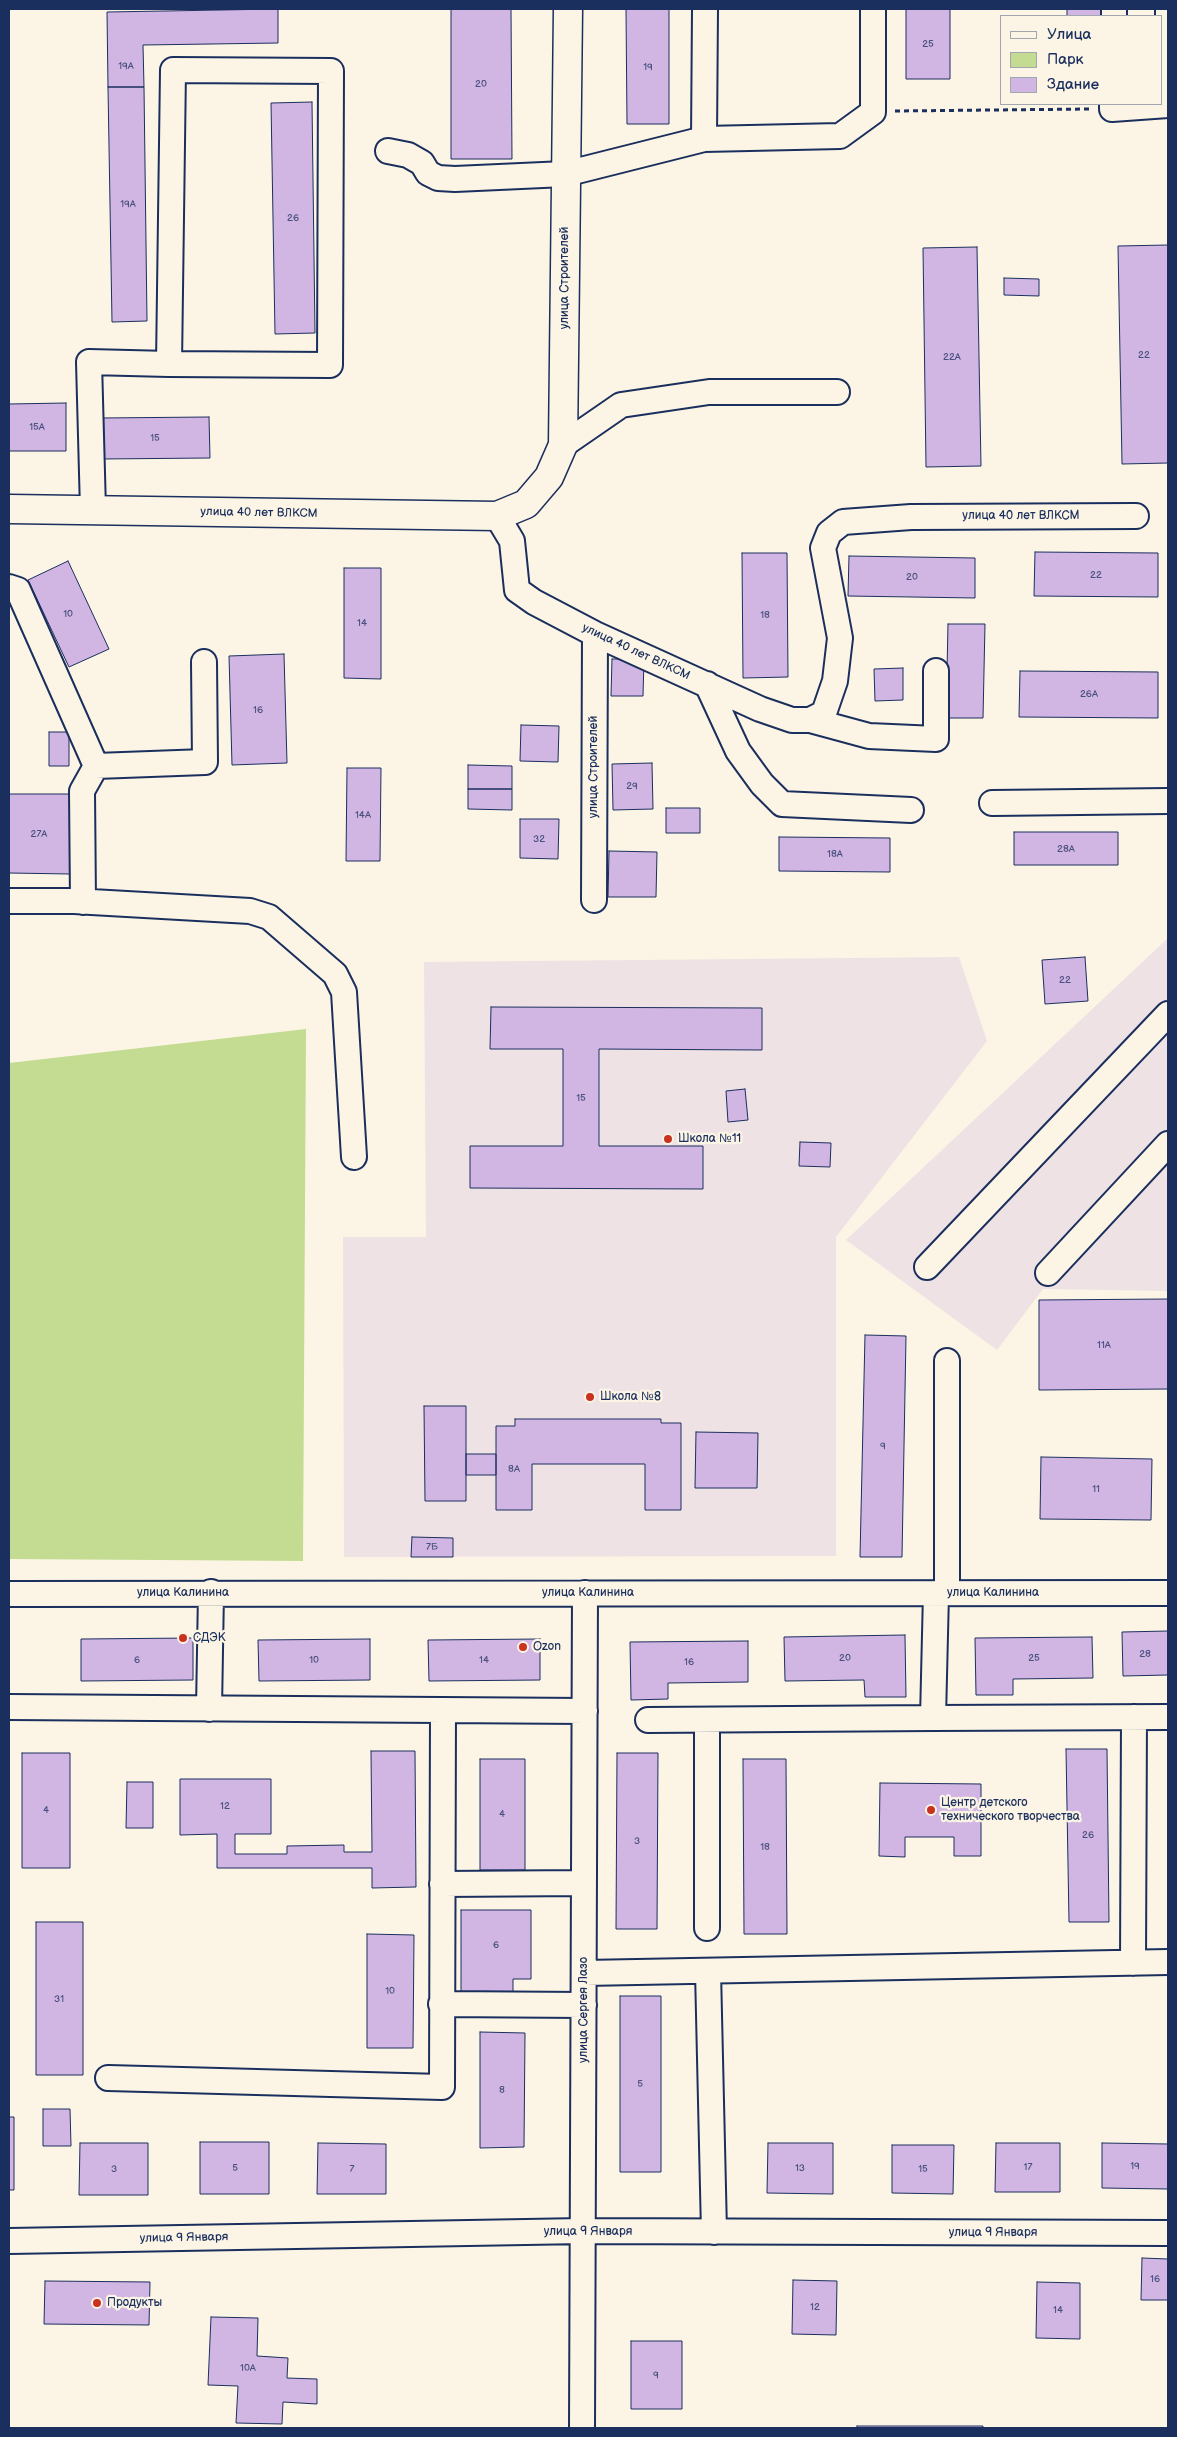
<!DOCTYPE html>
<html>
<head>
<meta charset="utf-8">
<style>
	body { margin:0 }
	#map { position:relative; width:1177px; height:2437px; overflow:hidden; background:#fcf5e5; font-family:"Balsamiq Sans",sans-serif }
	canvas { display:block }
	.frame { position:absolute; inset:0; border:10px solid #1b2f5e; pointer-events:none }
	.legend { position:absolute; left:1000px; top:15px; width:162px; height:90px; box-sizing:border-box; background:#fcf5e5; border:1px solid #a2a6af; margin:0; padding:6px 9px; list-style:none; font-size:15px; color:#1b2f5e }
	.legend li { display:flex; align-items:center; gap:10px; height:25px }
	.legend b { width:25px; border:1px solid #a2a6af }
</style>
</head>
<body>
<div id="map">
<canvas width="1177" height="2437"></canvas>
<div class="frame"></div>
<ul class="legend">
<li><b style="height:6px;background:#fcf5e5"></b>Улица</li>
<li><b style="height:14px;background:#c4dc92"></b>Парк</li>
<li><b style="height:14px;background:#d1b5e3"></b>Здание</li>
</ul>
</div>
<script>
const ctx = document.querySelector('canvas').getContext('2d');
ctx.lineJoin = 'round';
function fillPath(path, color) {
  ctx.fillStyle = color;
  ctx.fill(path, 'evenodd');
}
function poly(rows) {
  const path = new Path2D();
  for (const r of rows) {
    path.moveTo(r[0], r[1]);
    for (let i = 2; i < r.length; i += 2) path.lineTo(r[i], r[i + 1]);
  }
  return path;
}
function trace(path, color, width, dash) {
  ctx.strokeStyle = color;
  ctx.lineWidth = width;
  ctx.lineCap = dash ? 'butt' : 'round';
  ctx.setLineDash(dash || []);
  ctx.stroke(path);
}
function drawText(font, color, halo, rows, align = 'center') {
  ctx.font = font + ' "Balsamiq Sans",sans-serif';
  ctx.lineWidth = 4.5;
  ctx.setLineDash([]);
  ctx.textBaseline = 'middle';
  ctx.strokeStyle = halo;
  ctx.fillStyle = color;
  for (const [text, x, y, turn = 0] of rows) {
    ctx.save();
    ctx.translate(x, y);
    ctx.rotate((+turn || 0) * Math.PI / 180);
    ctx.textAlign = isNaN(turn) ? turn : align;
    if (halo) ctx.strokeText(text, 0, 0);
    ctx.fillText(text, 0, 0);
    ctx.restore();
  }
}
fillPath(poly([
	[1168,938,1168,1291,1043,1289,997,1350,846,1240],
	[959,957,987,1041,836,1237,836,1556,344,1557,343,1237,426,1237,424,962]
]), '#efe2e4');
fillPath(poly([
	[306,1029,303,1561,9,1559,9,1063]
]), '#c4dc92');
const building = poly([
	[278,9,278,43,143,45,144,87,108,87,107,12,278,9],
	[451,9,511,9,512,159,451,159,451,9],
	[626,9,669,9,669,124,627,124,626,9],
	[906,9,950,9,950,79,906,79,906,9],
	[1067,9,1110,9,1110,16,1067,16,1067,9],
	[108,87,144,87,147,321,112,322,108,87],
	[312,102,315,333,275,334,271,103,312,102],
	[1168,245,1168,463,1122,464,1118,246,1168,245],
	[977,247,981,466,926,467,923,248,977,247],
	[1004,278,1039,279,1039,296,1004,295,1004,278],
	[66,403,66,451,9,451,9,404,66,403],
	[209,417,210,458,101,459,101,418,209,417],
	[1035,552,1158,553,1158,597,1034,596,1035,552],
	[742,553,787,553,788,677,743,678,742,553],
	[849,556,975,558,975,598,848,596,849,556],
	[68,561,109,649,69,667,28,580,68,561],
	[344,568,381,568,381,679,344,678,344,568],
	[948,624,985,624,983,718,946,718,948,624],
	[284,654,287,763,232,765,229,656,284,654],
	[612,659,644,659,643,696,611,696,612,659],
	[903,668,903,700,875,701,874,669,903,668],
	[1020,671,1158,672,1158,718,1019,717,1020,671],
	[521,725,559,726,558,762,520,761,521,725],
	[49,732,69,732,69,766,49,766,49,732],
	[652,763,653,809,613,810,612,764,652,763],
	[468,765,512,766,512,789,468,789,468,765],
	[347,768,381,768,380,861,346,861,347,768],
	[468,789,512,789,512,810,468,809,468,789],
	[9,794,70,794,70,874,9,873,9,794],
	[666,808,700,808,700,833,666,833,666,808],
	[520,819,559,819,558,859,520,858,520,819],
	[1014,832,1118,832,1118,865,1014,865,1014,832],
	[779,837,890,838,890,872,779,871,779,837],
	[609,851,657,852,656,897,608,897,609,851],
	[1085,957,1088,1001,1045,1004,1042,960,1085,957],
	[491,1007,762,1008,762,1050,599,1049,599,1146,703,1146,703,1189,470,1188,470,1146,563,1146,563,1049,490,1049,491,1007],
	[745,1089,748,1120,728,1122,726,1091,745,1089],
	[800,1142,831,1143,830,1167,799,1166,800,1142],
	[1168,1299,1168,1389,1039,1390,1039,1300,1168,1299],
	[865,1335,906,1336,902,1557,860,1557,865,1335],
	[424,1406,466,1406,466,1501,425,1501,424,1406],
	[515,1419,661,1419,661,1423,681,1423,681,1510,645,1510,645,1464,532,1464,532,1510,496,1510,496,1426,515,1426,515,1419],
	[696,1432,758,1433,757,1488,695,1488,696,1432],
	[466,1454,496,1454,496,1475,466,1475,466,1454],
	[1041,1457,1152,1459,1151,1520,1040,1519,1041,1457],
	[412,1537,453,1538,453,1557,411,1557,412,1537],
	[1168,1631,1168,1675,1123,1676,1122,1632,1168,1631],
	[905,1635,906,1697,865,1697,864,1680,785,1681,784,1637,905,1635],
	[1092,1637,1093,1678,1013,1679,1013,1695,976,1695,975,1638,1092,1637],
	[193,1638,193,1680,81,1681,81,1639,193,1638],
	[370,1639,370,1680,259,1681,258,1640,370,1639],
	[540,1639,540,1680,429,1681,428,1640,540,1639],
	[748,1641,748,1682,668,1683,668,1699,631,1700,630,1642,748,1641],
	[1066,1749,1107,1749,1109,1922,1069,1922,1066,1749],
	[371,1751,415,1751,416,1887,372,1888,372,1868,217,1868,217,1834,180,1835,180,1779,271,1779,271,1834,235,1834,235,1854,287,1854,287,1846,344,1845,344,1852,372,1852,371,1751],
	[22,1753,70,1753,70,1868,22,1868,22,1753],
	[617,1753,658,1753,657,1929,616,1929,617,1753],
	[480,1759,525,1759,525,1870,480,1870,480,1759],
	[743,1759,786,1759,787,1934,744,1934,743,1759],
	[127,1782,153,1782,153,1828,126,1828,127,1782],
	[880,1783,981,1784,981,1856,954,1856,954,1837,905,1837,905,1857,879,1856,880,1783],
	[461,1910,531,1910,531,1979,513,1979,513,1994,461,1994,461,1910],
	[36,1922,83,1922,83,2075,36,2075,36,1922],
	[367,1934,414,1935,413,2048,367,2048,367,1934],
	[620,1996,661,1996,661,2172,620,2172,620,1996],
	[480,2032,525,2033,524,2147,480,2148,480,2032],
	[43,2109,70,2109,71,2146,43,2146,43,2109],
	[9,2117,14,2117,14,2190,9,2190,9,2117],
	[200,2142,269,2142,269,2194,200,2194,200,2142],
	[80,2143,148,2143,148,2195,79,2195,80,2143],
	[318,2143,386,2144,386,2194,317,2194,318,2143],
	[768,2143,833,2143,833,2194,767,2193,768,2143],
	[996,2143,1060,2143,1060,2192,995,2192,996,2143],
	[1102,2143,1168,2144,1168,2189,1102,2188,1102,2143],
	[892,2145,954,2145,953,2194,892,2193,892,2145],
	[1142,2258,1168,2259,1168,2300,1141,2300,1142,2258],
	[793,2280,837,2281,836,2335,792,2334,793,2280],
	[45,2281,150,2282,149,2325,44,2324,45,2281],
	[1037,2282,1080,2283,1080,2339,1036,2338,1037,2282],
	[211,2317,258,2318,257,2356,288,2358,287,2378,317,2379,317,2404,283,2402,282,2424,236,2423,238,2386,208,2385,211,2317],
	[631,2341,682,2341,682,2409,631,2409,631,2341],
	[857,2426,983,2426,983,2428,857,2428,857,2426]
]);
fillPath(building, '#d1b5e3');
trace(building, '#1b2f5e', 1);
const minor = poly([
	[1114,16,1114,9],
	[1112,104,1112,109,1168,105],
	[1168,105,1168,9],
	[704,139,705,9],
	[388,151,408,155,422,163,428,173,438,178,455,179,565,174,704,139,840,136,873,112,873,9],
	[563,445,621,405,709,392,837,392],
	[93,510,89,362,169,364,173,70,331,71,330,365,169,364],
	[497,516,512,541,517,590,534,602,595,634,760,709,792,720,810,720,824,713,835,681,840,638,823,548,829,533,843,522,911,517,1136,516],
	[9,587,18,590,96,766,205,762,204,662],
	[707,684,738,751,762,784,782,804,911,810],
	[810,720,869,736,936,739,936,671],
	[992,803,1168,801],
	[594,900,595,634],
	[9,901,74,901,250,911,269,917,335,974,344,992,354,1157],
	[83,902,82,791,96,766],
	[927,1267,1168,1014],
	[1048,1273,1168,1144],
	[947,1593,947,1361],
	[9,1594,1168,1593],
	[9,1707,585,1711],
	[209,1709,211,1592],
	[933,1718,1168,1717],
	[648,1720,933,1718,936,1593],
	[707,1720,707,1928],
	[442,1884,584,1883],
	[1133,1963,1134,1717],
	[708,1971,714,2232],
	[584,1973,1168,1962],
	[441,2004,584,2005],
	[108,2078,442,2087,443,1710],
	[9,2241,583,2231,1168,2233],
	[582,2428,585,1593]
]);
const major = poly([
	[9,509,497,516,526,504,549,477,563,445,568,9]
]);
trace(minor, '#1b2f5e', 28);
trace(major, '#1b2f5e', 31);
trace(poly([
	[895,111,1091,109]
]), '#1b2f5e', 3, [5, 4]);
trace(minor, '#fcf5e5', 24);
trace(major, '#fcf5e5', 28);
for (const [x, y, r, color] of [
	[668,1139,5,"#c8321e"],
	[590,1397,5,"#c8321e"],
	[183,1638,5,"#c8321e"],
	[523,1647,5,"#c8321e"],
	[931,1810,5,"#c8321e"],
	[97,2303,5,"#c8321e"]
]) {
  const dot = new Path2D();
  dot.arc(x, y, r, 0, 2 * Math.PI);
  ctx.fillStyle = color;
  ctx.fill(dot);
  trace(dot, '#fcf5e5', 2);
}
drawText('10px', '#48507f', null, [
	["25",928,44],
	["19А",126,66],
	["19",648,67],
	["20",481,84],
	["19А",128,204],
	["26",293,218],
	["22",1144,355],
	["22А",952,357],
	["15А",37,427],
	["15",155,438],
	["22",1096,575],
	["20",912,577],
	["10",68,614],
	["18",765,615],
	["14",362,623],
	["26А",1089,694],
	["16",258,710],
	["29",632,786],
	["14А",363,815],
	["27А",39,834],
	["32",539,839],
	["28А",1066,849],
	["18А",835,854],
	["22",1065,980],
	["15",581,1098],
	["11А",1104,1345],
	["9",883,1446],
	["8А",514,1469],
	["11",1096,1489],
	["7Б",432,1547],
	["28",1145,1654],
	["20",845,1658],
	["25",1034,1658],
	["6",137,1660],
	["10",314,1660],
	["14",484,1660],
	["16",689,1662],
	["12",225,1806],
	["4",46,1810],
	["4",502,1814],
	["26",1088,1835],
	["3",637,1841],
	["18",765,1847],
	["6",496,1945],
	["10",390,1991],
	["31",59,1999],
	["5",640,2084],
	["8",502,2090],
	["19",1135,2166],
	["17",1028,2167],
	["5",235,2168],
	["13",800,2168],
	["3",114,2169],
	["7",352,2169],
	["15",923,2169],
	["16",1155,2279],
	["12",815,2307],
	["14",1058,2310],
	["10А",248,2368],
	["9",656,2375]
]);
drawText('12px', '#1b2f5e', '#fcf5e5', [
	["улица Строителей",565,278,-90],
	["улица 40 лет ВЛКСМ",259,513,1],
	["улица 40 лет ВЛКСМ",1021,516],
	["улица 40 лет ВЛКСМ",636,652,25],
	["улица Строителей",594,767,-90],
	["улица Калинина",183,1593],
	["улица Калинина",588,1593],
	["улица Калинина",993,1593],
	["улица Сергея Лазо",584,2010,-90],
	["улица 9 Января",588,2232],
	["улица 9 Января",993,2233],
	["улица 9 Января",184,2238,-1]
]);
drawText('12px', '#1b2f5e', '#fcf5e5', [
	["Школа №11",678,1139],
	["Школа №8",600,1397],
	["СДЭК",193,1638],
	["Ozon",533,1647],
	["Центр детского",941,1803],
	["технического творчества",941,1817],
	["Продукты",107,2303]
], 'left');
</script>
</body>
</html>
